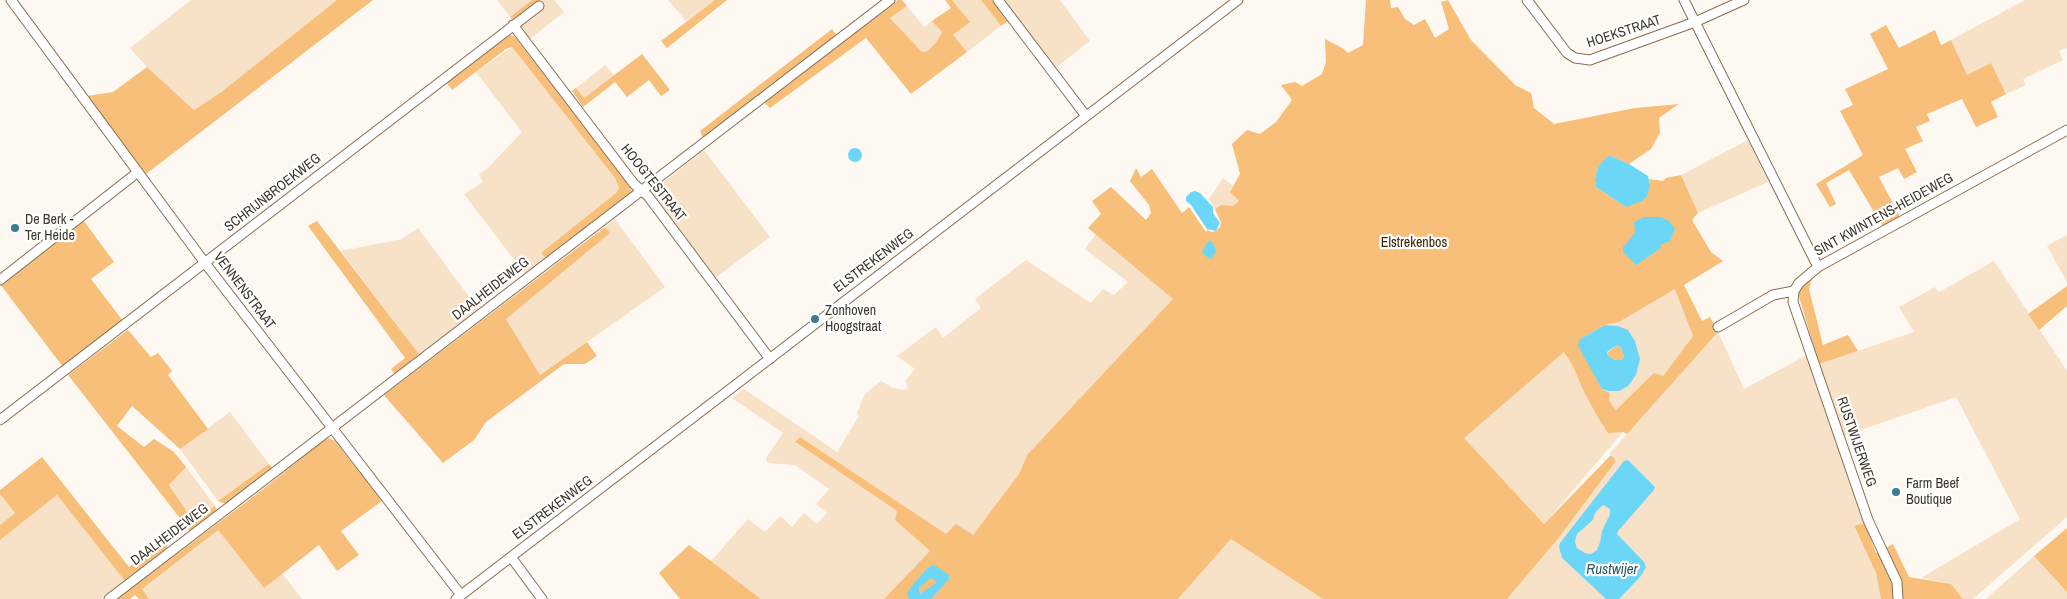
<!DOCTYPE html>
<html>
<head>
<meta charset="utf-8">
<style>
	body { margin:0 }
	canvas { display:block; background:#fdf8f2 }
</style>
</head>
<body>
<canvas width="2067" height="599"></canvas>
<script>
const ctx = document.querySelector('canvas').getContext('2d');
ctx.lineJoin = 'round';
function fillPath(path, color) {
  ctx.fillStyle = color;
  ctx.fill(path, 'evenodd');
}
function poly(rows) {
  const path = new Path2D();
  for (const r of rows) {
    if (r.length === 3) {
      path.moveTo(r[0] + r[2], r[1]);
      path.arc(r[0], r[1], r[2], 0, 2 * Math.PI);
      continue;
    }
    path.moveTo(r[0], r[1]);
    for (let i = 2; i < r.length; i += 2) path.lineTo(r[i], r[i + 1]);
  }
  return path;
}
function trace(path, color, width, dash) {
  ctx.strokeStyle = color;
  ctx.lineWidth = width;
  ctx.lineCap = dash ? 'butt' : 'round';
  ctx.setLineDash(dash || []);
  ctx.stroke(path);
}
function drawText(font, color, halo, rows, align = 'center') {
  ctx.font = font + ' "Archivo Narrow",sans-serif';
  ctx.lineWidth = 4.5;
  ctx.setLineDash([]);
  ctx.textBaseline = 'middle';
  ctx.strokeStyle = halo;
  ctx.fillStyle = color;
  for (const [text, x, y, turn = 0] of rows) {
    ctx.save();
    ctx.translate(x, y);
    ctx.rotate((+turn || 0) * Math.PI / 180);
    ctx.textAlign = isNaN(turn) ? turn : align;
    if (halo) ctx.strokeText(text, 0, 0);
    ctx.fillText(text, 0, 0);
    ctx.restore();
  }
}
fillPath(poly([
	[191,0,337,0,220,93,194,110,147,67,130,48],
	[497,0,532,0,510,17],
	[540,0,554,0,564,12,530,39,520,27,545,7],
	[668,0,715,0,686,21],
	[952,0,981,0,1001,26,967,52,953,35,969,22],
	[1002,0,1060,0,1090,41,1054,69],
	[2025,0,2067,0,2067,48,2059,51,2063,60,2023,79,2026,85,2006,94,1991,63,1967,76,1951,40],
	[907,6,924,27,932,21,942,31,936,42,928,51,922,52,890,18],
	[512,47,615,178,619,188,616,193,542,253,546,258,525,274,464,194,483,182,479,174,488,168,522,132,476,72],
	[605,65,614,75,583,99,576,88],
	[1748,140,1768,182,1698,213,1681,175],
	[704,150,770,237,715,278,651,192],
	[1223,178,1233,186,1230,192,1239,201,1233,206,1221,205,1215,209,1209,199],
	[615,219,665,287,540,375,506,319,609,233,605,227],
	[418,228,479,310,419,354,341,251,402,239],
	[1096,234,1174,299,1027,455,1019,474,973,535,946,535,800,437,796,443,897,511,895,520,931,552,884,599,761,599,711,561,748,519,765,532,780,516,792,527,804,513,817,524,827,513,816,504,829,489,795,465,768,463,766,458,783,433,732,398,744,389,837,452,859,416,857,413,865,394,881,381,893,388,903,390,908,387,905,381,915,369,897,356,936,327,943,338,981,308,975,299,1026,260,1091,303,1103,289,1114,295,1128,282,1085,249],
	[2067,235,2067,282,2047,246],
	[1994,261,2067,371,2067,517,1973,599,1963,599,1951,584,1921,578,2020,519,1956,397,1844,436,1819,364,1914,332,1899,307,1935,287,1939,292],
	[1676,288,1693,336,1663,376,1631,397,1616,410,1609,400,1610,393,1608,391,1619,391,1636,375,1640,358,1605,325,1619,322],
	[1718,332,1744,389,1807,355,1865,523,1854,527,1876,573,1881,599,1619,599,1641,576,1617,534,1617,531,1654,490,1655,487,1628,460,1560,543,1560,552,1562,558,1606,599,1507,599,1557,540,1616,461,1610,453],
	[1564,352,1573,366,1583,390,1597,416,1623,432,1544,524,1463,438],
	[230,412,269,464,218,501,180,449],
	[186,467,215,506,193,522,169,485],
	[0,494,15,513,0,525],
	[57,495,125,581,101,599,0,599,0,540],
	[1603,505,1610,509,1610,514,1602,531,1600,542,1597,550,1591,554,1585,553,1577,548,1575,542,1577,534,1593,520,1595,513],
	[218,530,264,588,282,573,302,599,149,599,141,589],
	[1231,539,1323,599,1178,599],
	[2034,556,2067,592,2067,599,1986,599]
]), '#f7e1c7');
fillPath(poly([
	[337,0,373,0,146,174,87,96,113,92,147,67,194,110,220,93],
	[532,0,540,0,513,21,510,17],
	[715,0,727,0,667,48,661,41],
	[898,0,902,0,907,6,890,18,922,52,928,51,936,42,942,32,932,21,951,8,945,0,952,0,970,22,953,35,967,52,911,94,866,38,770,108,764,102],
	[981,0,992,0,1008,21,1001,26],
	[1366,0,1390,0,1391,8,1398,7,1405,19,1414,25,1425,19,1435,38,1449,29,1441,2,1448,0,1471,40,1515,85,1531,93,1534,108,1554,124,1635,108,1679,104,1659,118,1660,133,1651,149,1629,164,1611,156,1598,167,1595,179,1596,187,1626,207,1650,185,1649,179,1663,181,1666,178,1681,175,1698,213,1692,220,1711,252,1723,261,1684,285,1702,321,1710,317,1718,332,1627,434,1623,432,1608,433,1597,416,1583,390,1573,366,1564,352,1464,438,1544,524,1611,455,1616,461,1557,540,1507,599,1323,599,1231,539,1178,599,884,599,930,551,895,520,897,511,795,442,800,437,946,534,956,524,973,535,1019,474,1027,455,1173,299,1088,228,1101,214,1092,201,1111,187,1146,220,1151,213,1149,205,1130,181,1136,168,1141,177,1152,169,1182,213,1189,207,1206,232,1207,230,1212,232,1216,231,1220,227,1221,223,1215,209,1221,205,1233,206,1239,201,1230,192,1240,174,1232,144,1247,130,1260,134,1276,122,1292,100,1281,85,1295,82,1302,86,1322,74,1326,62,1325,39,1344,49,1348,53,1363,45],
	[1675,289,1693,336,1663,376,1654,373,1616,410,1609,400,1610,393,1602,389,1580,339,1605,325,1619,322],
	[1886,25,1899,48,1935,30,1941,45,1951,40,1967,75,1991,63,2006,94,1991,102,1998,117,1976,127,1962,99,1927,114,1930,121,1916,127,1923,141,1905,149,1917,172,1904,179,1898,168,1879,177,1900,217,1883,227,1849,170,1826,183,1836,204,1830,207,1816,184,1863,155,1840,111,1853,105,1845,89,1888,69,1870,34],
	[832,29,837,36,703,138,700,131],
	[510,35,515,37,553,86,630,187,631,192,546,258,541,253,616,193,619,188,615,178,512,47,506,49,452,90,446,82,505,37],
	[642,54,670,90,661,96,649,80,627,97,615,82,583,107,572,91,576,88,584,98],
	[84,221,114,262,91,279,123,321,63,367,0,284],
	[317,221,419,354,395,374,391,369,405,358,308,226],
	[605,227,610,233,506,319,540,375,587,342,597,356,585,364,564,364,486,422,474,440,443,463,384,395],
	[1812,278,1809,289,1823,345,1848,335,1858,351,1819,364,1798,293,1802,287],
	[2067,286,2067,306,2039,330,2028,314],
	[128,330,151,357,158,353,172,371,168,375,208,429,180,449,132,406,117,426,144,447,154,439,174,452,186,467,169,485,193,521,215,506,217,510,190,531,68,375],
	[1617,345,1621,348,1624,357,1622,360,1615,360,1607,355,1607,353],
	[329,438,335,441,382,501,341,531,359,555,337,571,319,545,264,588,218,530,142,589,149,599,139,599,135,595,130,599,117,599,262,490,320,443],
	[42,457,129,567,163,541,168,547,125,581,57,495,0,540,0,525,15,513,0,494,0,490],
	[269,464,273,469,228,503,223,503,218,501],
	[1865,523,1876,553,1893,544,1909,577,1951,584,1963,599,1881,599,1876,573,1854,526],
	[2067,528,2067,592,2034,556],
	[689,545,711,561,761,599,680,599,659,573]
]), '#f7bf79');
fillPath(poly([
	[855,155,7],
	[1611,156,1629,164,1648,176,1650,185,1647,196,1642,201,1626,207,1596,187,1595,179,1598,167,1607,157],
	[1195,191,1200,193,1213,207,1213,213,1220,223,1216,231,1207,229,1191,205,1186,201,1186,197,1191,192],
	[1644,217,1660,217,1669,221,1675,229,1670,241,1660,245,1661,248,1636,265,1623,252,1623,247,1635,233,1634,222],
	[1210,240,1214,245,1216,251,1212,258,1210,259,1202,253,1205,246],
	[1605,325,1618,326,1628,330,1635,341,1640,359,1636,375,1628,386,1619,391,1608,391,1602,389,1578,346,1580,339],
	[1617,345,1621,348,1624,357,1622,360,1615,360,1607,355,1607,352],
	[1628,460,1655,487,1654,490,1618,531,1617,534,1644,562,1646,567,1641,576,1619,599,1606,599,1562,558,1559,547,1560,543,1624,461],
	[1603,505,1610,509,1610,514,1602,531,1600,542,1597,550,1591,554,1585,553,1577,548,1575,542,1577,534,1593,520,1595,513],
	[934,565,949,575,949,579,931,599,909,599,907,593,915,582,930,566],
	[930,578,935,580,936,583,920,594,919,592,919,588]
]), '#6cd6f7');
const minor = poly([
	[11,0,205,263,461,595],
	[998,0,1086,116],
	[1527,0,1567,53,1575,58,1590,60,1695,22,1744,0],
	[1684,0,1818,267],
	[513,25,634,184,648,196,770,359],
	[0,280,138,172],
	[1794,291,1793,302,1868,520,1897,582,1898,599],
	[1718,327,1773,295,1794,291,1799,283,1818,267,2067,130],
	[0,420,539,6],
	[511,557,542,599],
	[109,599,890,0],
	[456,599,1238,0]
]);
trace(minor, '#846e53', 11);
trace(minor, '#fff', 9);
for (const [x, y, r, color] of [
	[15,228,5,"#3c7c90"],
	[815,319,5,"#3c7c90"],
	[1896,492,5,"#3c7c90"]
]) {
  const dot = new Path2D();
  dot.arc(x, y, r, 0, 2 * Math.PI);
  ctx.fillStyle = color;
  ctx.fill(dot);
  trace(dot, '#fff', 2);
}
drawText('14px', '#41372b', '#fff', [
	["HOEKSTRAAT",1624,32,-18],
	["HOOGTESTRAAT",653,183,51],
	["SCHRIJNBROEKWEG",273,193,-38],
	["SINT KWINTENS-HEIDEWEG",1884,215,-29],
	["ELSTREKENWEG",874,261,-37],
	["DAALHEIDEWEG",491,289,-38],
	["VENNENSTRAAT",244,291,53],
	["RUSTWIJERWEG",1856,442,71],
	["ELSTREKENWEG",553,508,-37],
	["DAALHEIDEWEG",170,535,-37]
]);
drawText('14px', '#41372b', '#fff', [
	["De Berk -",25,220],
	["Ter Heide",25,236],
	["Zonhoven",825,311],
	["Hoogstraat",825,327],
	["Farm Beef",1906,484],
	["Boutique",1906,500]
], 'left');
drawText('14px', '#3b2505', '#fff', [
	["Elstrekenbos",1414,243]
]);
drawText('italic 15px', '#2b5967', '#fff', [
	["Rustwijer",1612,570]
]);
</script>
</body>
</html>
